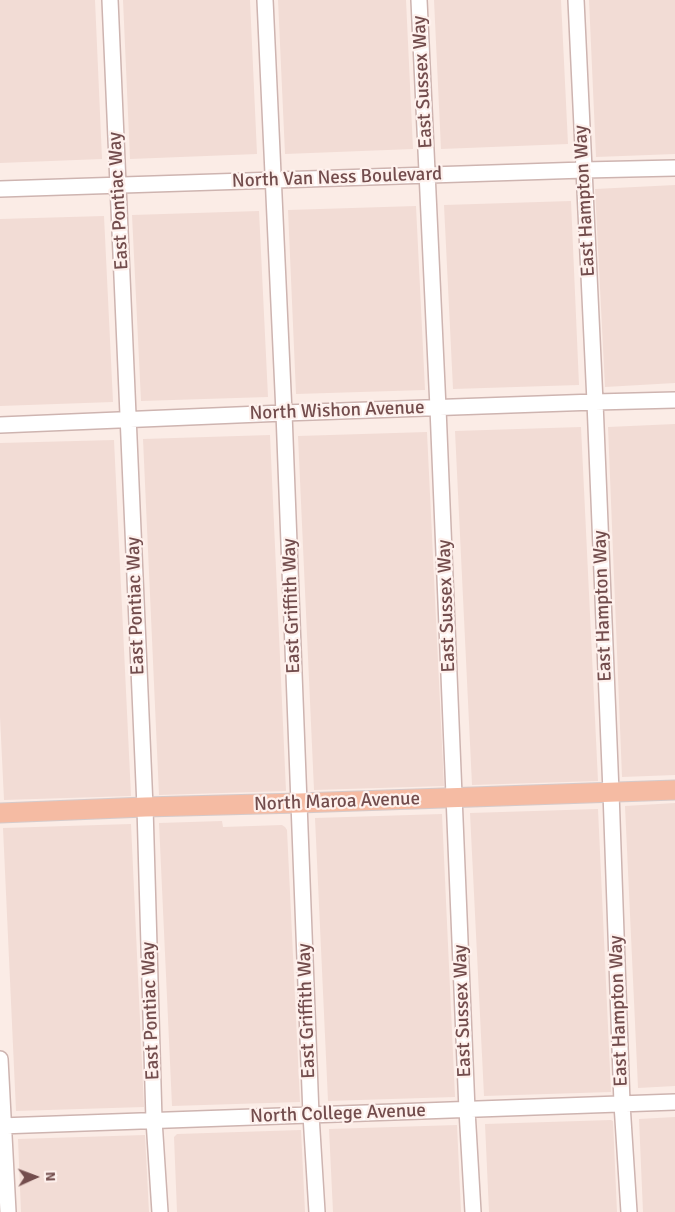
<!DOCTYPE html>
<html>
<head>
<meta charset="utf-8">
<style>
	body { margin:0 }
	#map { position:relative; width:675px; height:1212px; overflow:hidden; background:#fbece6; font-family:Signika,sans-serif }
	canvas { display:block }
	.north { position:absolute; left:10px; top:1152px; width:50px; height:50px; -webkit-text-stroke:4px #fef1ed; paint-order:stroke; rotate:88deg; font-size:14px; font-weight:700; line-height:20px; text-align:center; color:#734d4d }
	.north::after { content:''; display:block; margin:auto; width:18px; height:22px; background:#734d4d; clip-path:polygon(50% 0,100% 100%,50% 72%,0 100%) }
</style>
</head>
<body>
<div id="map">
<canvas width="675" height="1212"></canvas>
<div class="north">N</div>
</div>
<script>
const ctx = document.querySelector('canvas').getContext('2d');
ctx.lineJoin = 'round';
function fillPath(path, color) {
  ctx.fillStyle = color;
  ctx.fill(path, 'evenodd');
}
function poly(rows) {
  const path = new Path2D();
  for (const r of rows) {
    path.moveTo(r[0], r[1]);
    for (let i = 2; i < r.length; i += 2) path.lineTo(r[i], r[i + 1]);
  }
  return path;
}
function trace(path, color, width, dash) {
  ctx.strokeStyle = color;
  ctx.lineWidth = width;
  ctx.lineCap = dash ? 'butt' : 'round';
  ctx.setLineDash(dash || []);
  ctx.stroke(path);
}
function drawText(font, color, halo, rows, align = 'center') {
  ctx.font = font + ' Signika,sans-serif';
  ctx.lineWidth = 4.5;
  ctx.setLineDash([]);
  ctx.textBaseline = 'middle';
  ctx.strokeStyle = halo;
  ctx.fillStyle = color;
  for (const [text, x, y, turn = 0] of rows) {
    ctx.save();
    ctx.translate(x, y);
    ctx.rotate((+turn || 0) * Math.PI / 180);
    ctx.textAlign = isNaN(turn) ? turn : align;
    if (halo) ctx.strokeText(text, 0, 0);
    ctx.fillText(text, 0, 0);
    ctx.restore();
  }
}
fillPath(poly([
	[0,0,95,0,102,159,0,163],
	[123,0,250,0,257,154,130,159],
	[278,0,406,0,413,149,285,154],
	[434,0,561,0,568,144,441,149],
	[589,0,675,0,675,154,596,157],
	[675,185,675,383,605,387,595,189],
	[571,201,579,385,453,389,444,205],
	[416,206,425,390,296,394,288,210],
	[259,211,268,397,141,401,132,215],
	[104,216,113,402,0,406,0,219],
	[675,424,675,775,622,777,608,427],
	[581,427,598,781,472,785,455,431],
	[427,432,444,786,314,790,298,436],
	[270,435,286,791,159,795,143,439],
	[114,440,131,796,4,800,0,717,0,443],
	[675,803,675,1086,638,1088,625,806],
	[598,809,611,1092,484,1096,470,813],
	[442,814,455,1097,328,1101,315,818],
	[222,821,223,827,282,825,285,827,287,830,300,1102,172,1106,159,823],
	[131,824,144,1107,16,1111,3,828],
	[675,1117,675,1212,643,1212,639,1119],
	[611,1120,613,1121,617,1212,489,1212,485,1124],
	[457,1125,461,1212,333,1212,329,1129],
	[301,1130,305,1212,177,1212,174,1137,177,1134],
	[145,1135,149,1212,21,1212,18,1139]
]), '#f2dcd5');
const minor = poly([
	[110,0,145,807,154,1120,160,1212],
	[265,0,284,413,311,1115,317,1212],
	[419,0,438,408,467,1110,473,1212],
	[576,0,595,402,611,792,622,1104,629,1212],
	[0,189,584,170,675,168],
	[0,425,284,413,595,402,675,400],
	[0,1059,8,1212],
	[0,1126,675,1102]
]);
const major = poly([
	[0,813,145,807,299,803,675,790]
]);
trace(minor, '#ceb4b0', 18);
trace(major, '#d5caca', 21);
trace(minor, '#fff', 15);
trace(major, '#f5bba3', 19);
drawText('19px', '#734d4d', '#fef1ed', [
	["East Sussex Way",423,82,-93],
	["North Van Ness Boulevard",337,178,-2],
	["East Pontiac Way",119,201,-93],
	["East Hampton Way",585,201,-93],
	["North Wishon Avenue",337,411,-2],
	["East Pontiac Way",136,606,-92],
	["East Griffith Way",292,606,-92],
	["East Sussex Way",447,606,-92],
	["East Hampton Way",603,606,-92],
	["North Maroa Avenue",337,802,-2],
	["East Pontiac Way",151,1011,-92],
	["East Griffith Way",307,1011,-92],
	["East Sussex Way",463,1011,-92],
	["East Hampton Way",619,1011,-92],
	["North College Avenue",338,1114,-2]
]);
</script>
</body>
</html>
